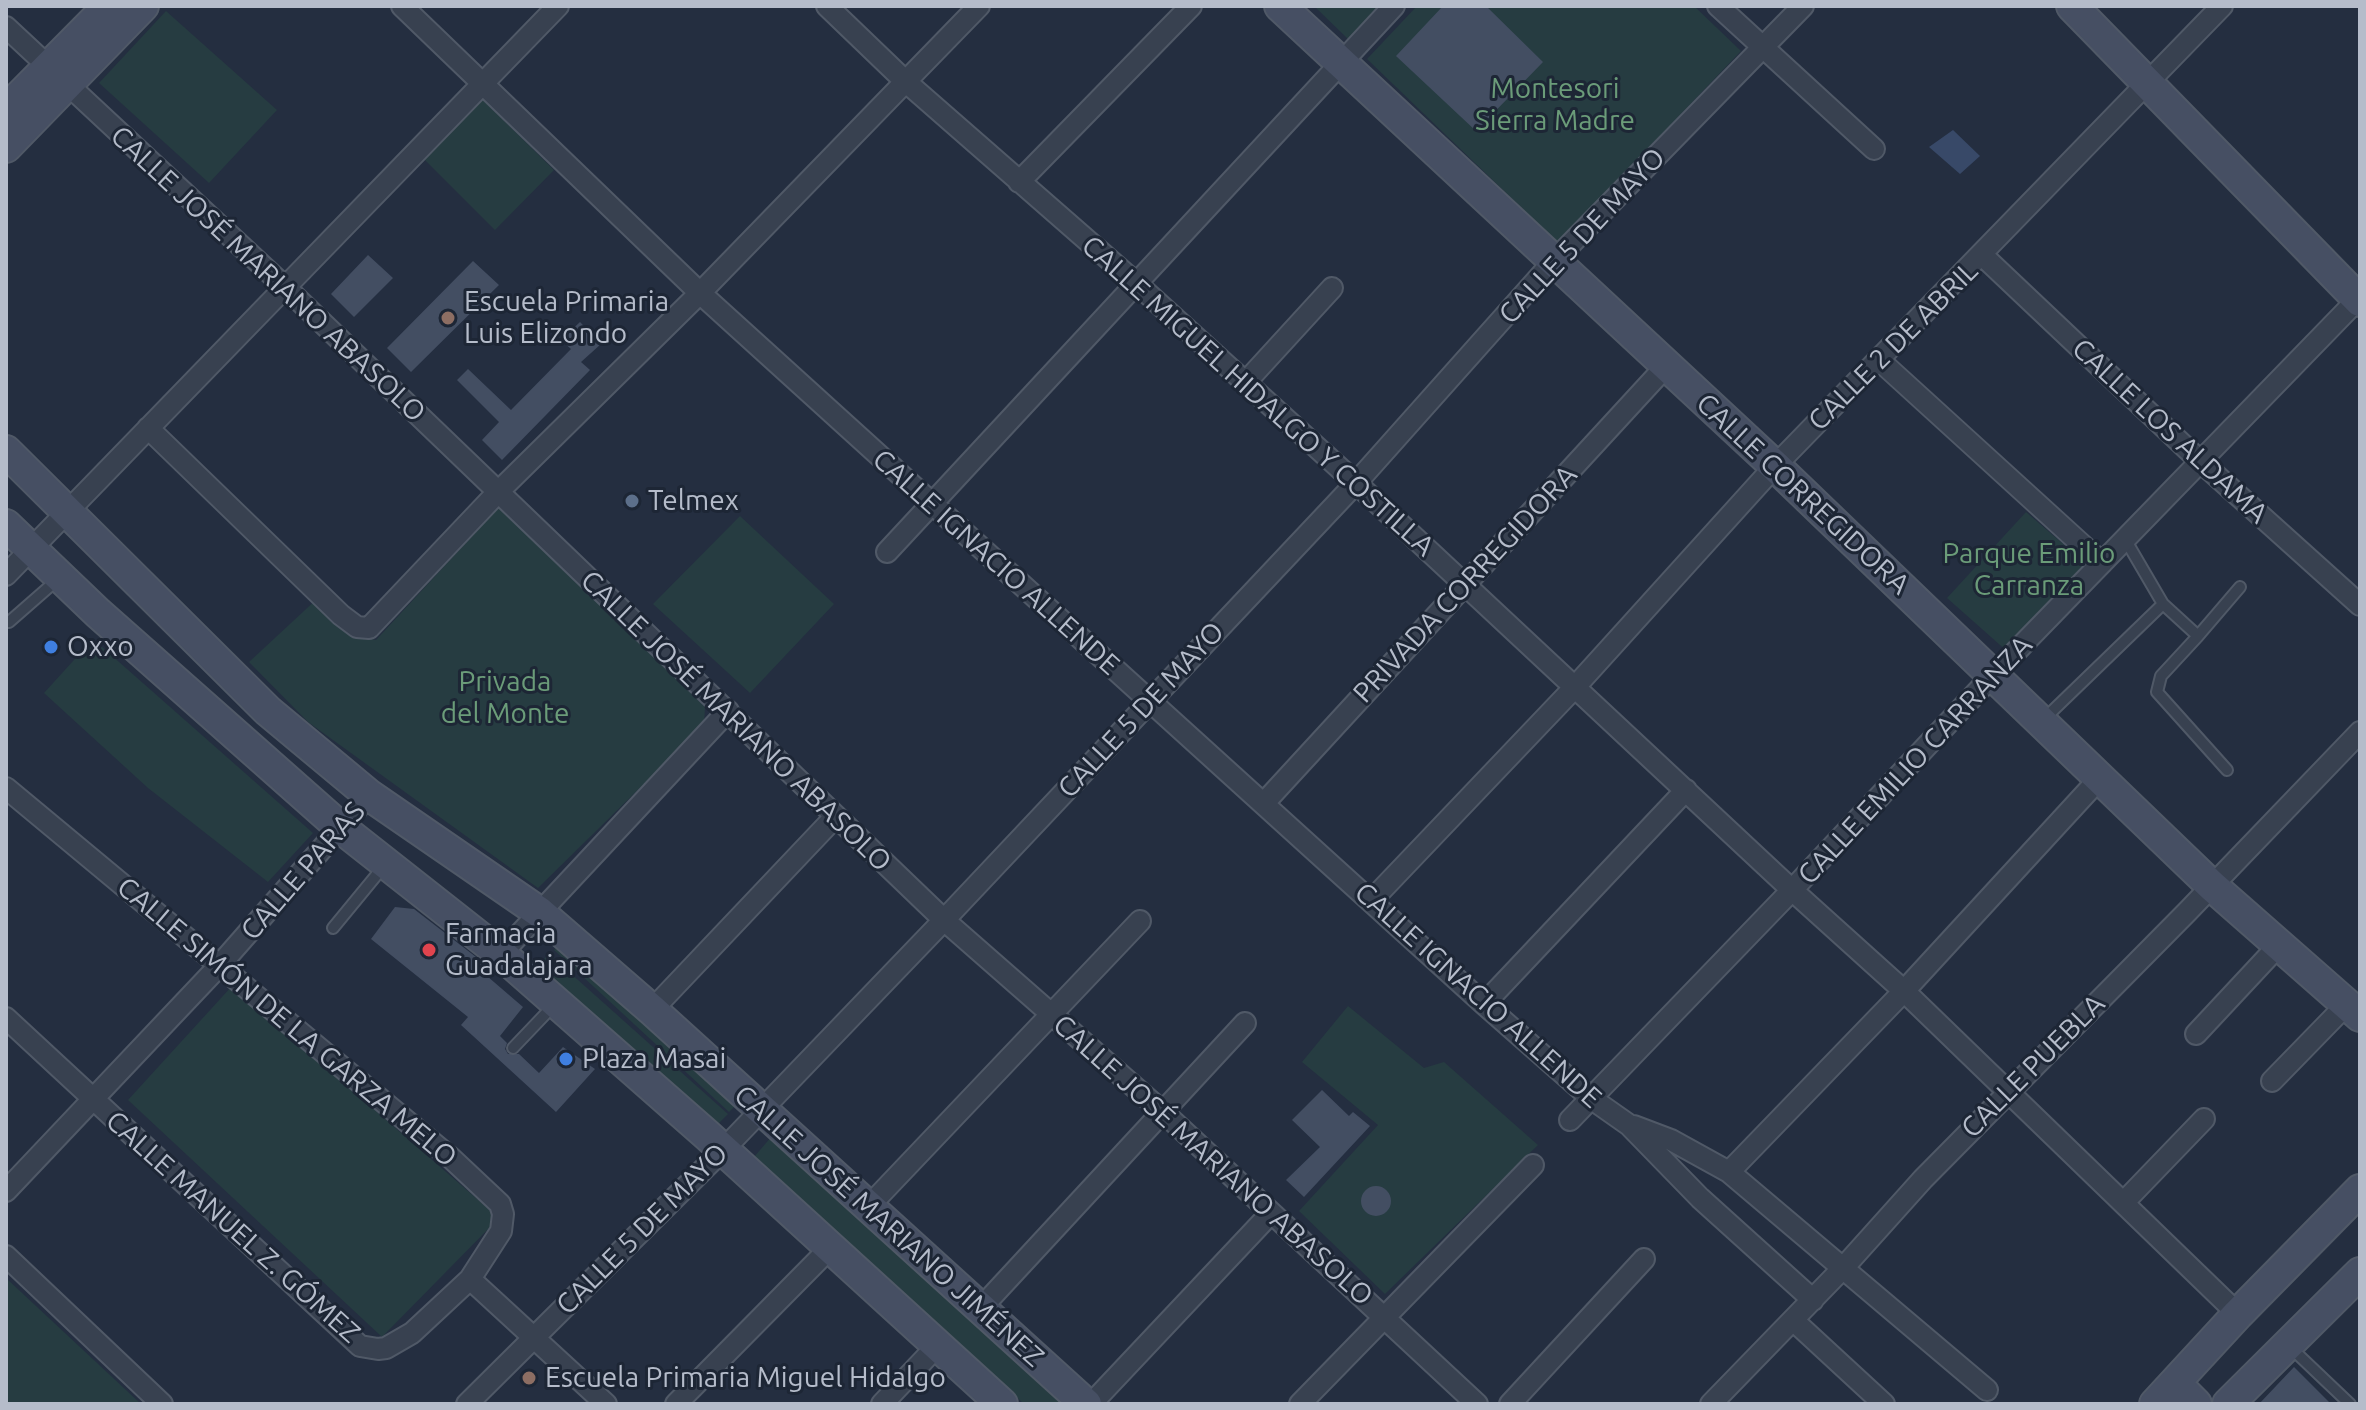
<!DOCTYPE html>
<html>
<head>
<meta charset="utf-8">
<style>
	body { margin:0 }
	#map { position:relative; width:2366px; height:1410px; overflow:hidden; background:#242e40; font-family:Ubuntu,sans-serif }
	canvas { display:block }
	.frame { position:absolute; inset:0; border:8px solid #b5bcca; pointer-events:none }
</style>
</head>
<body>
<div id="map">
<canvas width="2366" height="1410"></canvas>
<div class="frame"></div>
</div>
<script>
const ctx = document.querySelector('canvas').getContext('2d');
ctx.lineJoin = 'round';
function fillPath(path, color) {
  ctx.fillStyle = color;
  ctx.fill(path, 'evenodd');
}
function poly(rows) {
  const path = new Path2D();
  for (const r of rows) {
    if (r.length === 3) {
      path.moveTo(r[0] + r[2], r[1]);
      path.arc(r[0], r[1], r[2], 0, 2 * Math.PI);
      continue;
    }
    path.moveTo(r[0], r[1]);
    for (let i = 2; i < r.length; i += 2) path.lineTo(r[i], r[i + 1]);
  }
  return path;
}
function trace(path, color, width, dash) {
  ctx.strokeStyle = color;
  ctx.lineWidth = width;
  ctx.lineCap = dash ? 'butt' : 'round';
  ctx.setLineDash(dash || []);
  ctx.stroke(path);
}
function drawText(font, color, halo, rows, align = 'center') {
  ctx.font = font + ' Ubuntu,sans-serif';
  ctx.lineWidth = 6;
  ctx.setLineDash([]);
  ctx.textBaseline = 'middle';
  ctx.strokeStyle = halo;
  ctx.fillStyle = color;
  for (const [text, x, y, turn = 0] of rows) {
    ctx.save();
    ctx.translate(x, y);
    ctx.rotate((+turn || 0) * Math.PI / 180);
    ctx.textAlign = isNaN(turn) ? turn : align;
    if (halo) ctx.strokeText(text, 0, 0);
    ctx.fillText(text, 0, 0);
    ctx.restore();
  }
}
fillPath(poly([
	[1314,6,1381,6,1349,40],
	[1417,6,1694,6,1741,51,1558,243,1367,59],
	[166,11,277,110,209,183,99,83],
	[482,99,554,170,495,230,424,159],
	[500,506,705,707,704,725,538,888,308,722,249,662,319,597,359,636,376,640],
	[2026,512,2090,567,2009,653,1947,598],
	[740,516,834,604,750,693,653,604],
	[93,639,313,833,268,882,148,788,44,693],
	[564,940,742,1099,729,1112,554,950],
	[549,954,728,1114,715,1127,539,964],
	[232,986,499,1218,382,1337,128,1100],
	[1348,1006,1424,1068,1444,1062,1538,1145,1385,1294,1299,1211,1378,1125,1302,1062],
	[772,1136,1065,1403,1024,1404,754,1157],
	[6,1278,141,1404,6,1404]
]), '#263c41');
fillPath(poly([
	[1953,130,1980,156,1960,174,1929,147]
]), '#384968');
fillPath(poly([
	[1443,6,1486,6,1543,62,1476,131,1396,56],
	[368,255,393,278,354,317,331,294],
	[473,261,499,285,411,372,387,348],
	[580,322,601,344,581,362,590,370,502,460,482,440,499,422,457,380,468,369,511,410,571,349,561,340],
	[395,907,414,909,485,964,480,970,523,1007,500,1036,507,1043,505,1049,508,1054,519,1054,539,1073,563,1047,595,1069,556,1112,461,1025,468,1017,371,939],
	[1322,1090,1349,1116,1353,1112,1370,1126,1304,1197,1286,1180,1320,1147,1292,1120],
	[1376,1201,15],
	[2294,1367,2331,1404,2259,1404]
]), '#434e62');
const lane = poly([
	[2163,604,2198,636,2240,587],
	[6,621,9,622,57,580],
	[2198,636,2161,676,2157,692,2227,770],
	[2043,720,2163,604,2125,539],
	[333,928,384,866],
	[513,1048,554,1005],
	[2289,1346,2350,1404]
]);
const street = poly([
	[402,6,700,293,1484,1004,1592,1099,1629,1125,1700,1198,1813,1300],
	[827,6,905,81,1136,283,1356,483,1792,890,1904,991,2238,1314],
	[1718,6,1874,149],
	[6,27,284,286,944,920,1163,1112,1477,1404],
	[1019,182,1191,6],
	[1982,255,2201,462,2360,605],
	[1878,359,2102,563],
	[1245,383,1332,288],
	[148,428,341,615,357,627,369,628,499,491,700,293,979,6],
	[887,552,1394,6],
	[6,575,558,6],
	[6,788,451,1158,500,1204,503,1214,501,1231,470,1279,412,1333,386,1348,378,1349,360,1346,6,1018],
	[1264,803,1667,365],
	[1371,901,1574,688,1775,466,2222,6],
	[501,954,728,711],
	[1484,1004,1686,790],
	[652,1010,835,817],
	[2196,1034,2280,944],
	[2272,1081,2347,1004],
	[1570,1120,1792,890,1994,674,2360,297],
	[1634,1126,1671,1140,1729,1172,1987,1390],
	[1729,1172,1904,991,2100,778],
	[6,1191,219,966,369,795],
	[2124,1202,2204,1119],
	[869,1206,1140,921],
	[6,1256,162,1404],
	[470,1279,606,1404],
	[980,1309,1245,1023],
	[1794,1321,1884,1404],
	[467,1404,723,1150,944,920,1356,483,1553,262,1803,6],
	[676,1404,831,1247],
	[882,1404,938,1345],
	[1091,1404,1271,1213],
	[1300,1404,1533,1165],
	[1510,1404,1644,1259],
	[1711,1404,1844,1267,1923,1179,2187,912,2360,732]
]);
const secondary = poly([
	[1280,6,1775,466,2212,886,2360,1016],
	[2072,6,2360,301],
	[6,110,109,6],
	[6,147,143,6],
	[6,451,268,711,369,795,539,912,652,1010,1086,1404],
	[6,525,98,613,341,828,501,954,707,1135,1002,1404],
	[2175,1383,2196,1404],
	[2155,1404,2238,1314,2360,1190],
	[2228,1404,2360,1273]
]);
trace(lane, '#505967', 14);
trace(street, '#505967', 24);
trace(secondary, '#505967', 34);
trace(lane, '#384150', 10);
trace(street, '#384150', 20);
trace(secondary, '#464f63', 30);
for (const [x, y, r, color] of [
	[448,318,8,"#8d6e63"],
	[632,501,8,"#5c6f8a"],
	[51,647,8,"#3f7fe0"],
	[429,950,8,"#e0444e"],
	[566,1059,8,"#3f7fe0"],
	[529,1378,8,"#8d6e63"]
]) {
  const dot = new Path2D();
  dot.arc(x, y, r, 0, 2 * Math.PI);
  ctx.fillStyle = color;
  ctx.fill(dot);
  trace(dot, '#1d2635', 3);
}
drawText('28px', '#6b9c79', '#1d2635', [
	["Montesori",1555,89],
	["Sierra Madre",1555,121],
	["Parque Emilio",2029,554],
	["Carranza",2029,586],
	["Privada",505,682],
	["del Monte",505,714]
]);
drawText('28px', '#b5bcca', '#1d2635', [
	["CALLE 5 DE MAYO",1582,236,-47],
	["CALLE JOSÉ MARIANO ABASOLO",268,274,43],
	["CALLE 2 DE ABRIL",1893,346,-45],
	["CALLE MIGUEL HIDALGO Y COSTILLA",1258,396,42],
	["CALLE LOS ALDAMA",2170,431,43],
	["CALLE CORREGIDORA",1803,494,43],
	["CALLE IGNACIO ALLENDE",996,562,42],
	["PRIVADA CORREGIDORA",1465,584,-47],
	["CALLE 5 DE MAYO",1141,710,-47],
	["CALLE JOSÉ MARIANO ABASOLO",736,721,44],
	["CALLE EMILIO CARRANZA",1915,760,-47],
	["CALLE PARAS",303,871,-49],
	["CALLE IGNACIO ALLENDE",1478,995,42],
	["CALLE SIMÓN DE LA GARZA MELO",287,1022,40],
	["CALLE PUEBLA",2033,1066,-45],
	["CALLE JOSÉ MARIANO ABASOLO",1213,1160,42],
	["CALLE JOSÉ MARIANO JIMÉNEZ",889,1226,42],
	["CALLE MANUEL Z. GÓMEZ",233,1227,42],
	["CALLE 5 DE MAYO",642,1229,-45]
]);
drawText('28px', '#b5bcca', '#1d2635', [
	["Escuela Primaria",464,302],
	["Luis Elizondo",464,334],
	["Telmex",648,501],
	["Oxxo",67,647],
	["Farmacia",445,934],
	["Guadalajara",445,966],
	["Plaza Masai",582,1059],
	["Escuela Primaria Miguel Hidalgo",545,1378]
], 'left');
</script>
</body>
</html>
